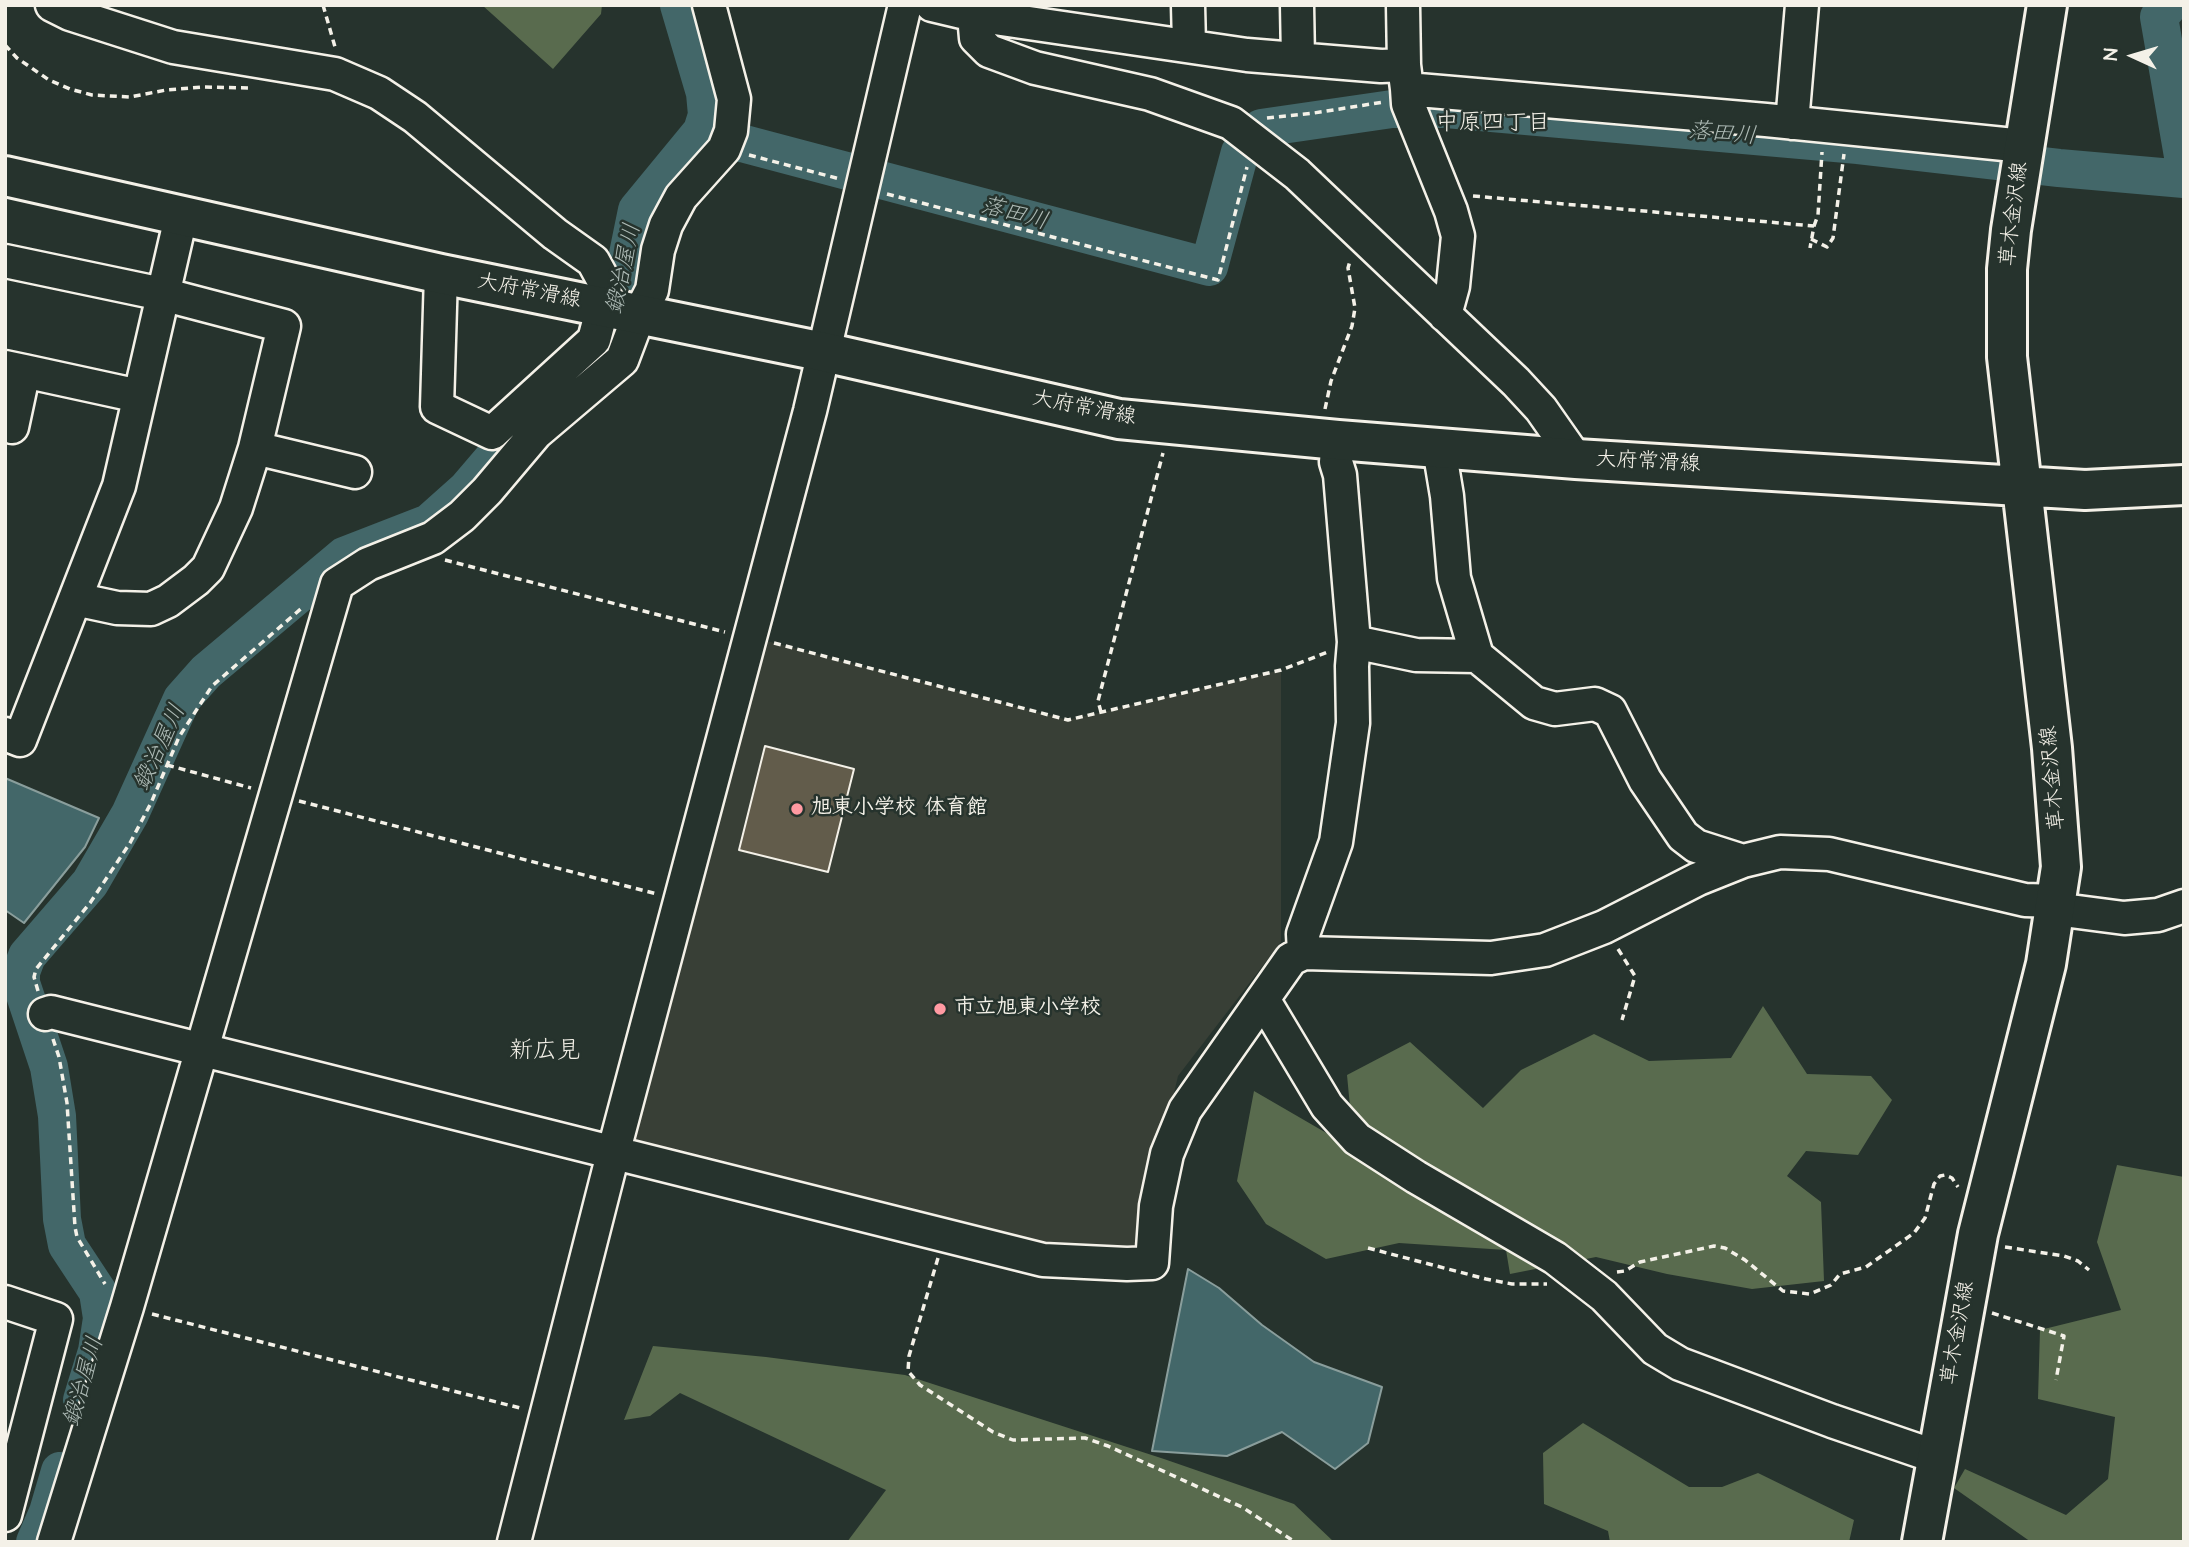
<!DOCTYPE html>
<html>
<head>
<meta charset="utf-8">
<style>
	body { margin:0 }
	#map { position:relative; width:2189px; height:1547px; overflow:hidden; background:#26332d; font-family:"Architects Daughter",sans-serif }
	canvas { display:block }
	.frame { position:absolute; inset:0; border:7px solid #f4f1e8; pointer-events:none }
	.north { position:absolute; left:2098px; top:21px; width:70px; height:70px; -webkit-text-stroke:5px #26332d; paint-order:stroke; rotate:274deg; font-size:19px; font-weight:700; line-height:28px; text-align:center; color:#f4f1e8 }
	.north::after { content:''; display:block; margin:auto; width:24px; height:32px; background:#f4f1e8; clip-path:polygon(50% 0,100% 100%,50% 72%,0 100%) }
</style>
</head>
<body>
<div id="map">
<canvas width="2189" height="1547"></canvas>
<div class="frame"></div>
<div class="north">N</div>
</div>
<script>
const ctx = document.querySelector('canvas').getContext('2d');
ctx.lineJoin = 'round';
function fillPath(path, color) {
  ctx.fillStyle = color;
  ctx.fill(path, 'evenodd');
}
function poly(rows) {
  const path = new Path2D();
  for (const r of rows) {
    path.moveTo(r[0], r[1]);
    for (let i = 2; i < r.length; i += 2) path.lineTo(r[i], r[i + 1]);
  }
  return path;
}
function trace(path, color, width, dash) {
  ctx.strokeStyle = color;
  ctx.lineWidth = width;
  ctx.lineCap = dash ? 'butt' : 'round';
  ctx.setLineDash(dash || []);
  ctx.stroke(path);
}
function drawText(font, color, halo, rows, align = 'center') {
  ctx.font = font + ' "Architects Daughter","Klee One",sans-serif';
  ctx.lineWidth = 5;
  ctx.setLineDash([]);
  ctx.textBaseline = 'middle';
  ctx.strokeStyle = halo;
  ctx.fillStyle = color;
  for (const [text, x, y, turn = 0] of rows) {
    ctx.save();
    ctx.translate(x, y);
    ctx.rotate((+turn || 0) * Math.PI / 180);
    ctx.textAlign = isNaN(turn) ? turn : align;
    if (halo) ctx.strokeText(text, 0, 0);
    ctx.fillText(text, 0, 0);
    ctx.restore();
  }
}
fillPath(poly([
	[748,636,1068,720,1281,670,1281,942,1178,1076,1149,1199,1146,1251,1045,1253,613,1154]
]), '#383f36');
fillPath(poly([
	[482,5,602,5,601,14,553,69],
	[1763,1006,1807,1074,1871,1076,1892,1100,1858,1155,1806,1151,1787,1176,1821,1202,1824,1281,1752,1289,1667,1274,1596,1257,1510,1274,1506,1250,1399,1243,1326,1259,1266,1224,1237,1181,1254,1091,1354,1149,1347,1075,1410,1042,1483,1108,1521,1070,1594,1034,1649,1061,1731,1058],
	[2117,1165,2184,1177,2184,1542,2031,1542,1954,1488,1965,1469,2066,1515,2108,1479,2115,1417,2038,1399,2040,1330,2121,1310,2097,1242],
	[653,1346,766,1357,905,1375,1164,1459,1294,1504,1334,1542,847,1542,886,1490,680,1393,650,1416,624,1420],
	[1583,1423,1689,1487,1722,1487,1758,1473,1854,1520,1849,1542,1610,1542,1608,1531,1544,1504,1543,1453]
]), '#596b4e');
const water = poly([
	[5,778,99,818,85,847,24,923,5,910,5,778],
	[1188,1269,1219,1288,1262,1325,1314,1362,1382,1387,1368,1443,1335,1469,1282,1432,1227,1456,1152,1451,1188,1269]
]);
fillPath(water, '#436769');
trace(water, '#8a9e9c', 2);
trace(poly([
	[2169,5,2159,17,2184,162],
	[1261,128,1392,109,1446,109,1858,145,2059,168,2184,179],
	[702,131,745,144,1209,267,1240,152],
	[82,1400,97,1351,102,1318,98,1292,67,1245,62,1219,57,1116,49,1067,21,983,21,972,27,956,90,883,130,814,182,699,206,672,344,556,429,523,466,490,513,435,601,359,613,330,623,299,628,254,637,210,702,131,707,115,705,93,679,5],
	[35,1542,48,1512,60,1471]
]), '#436769', 38);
const building = poly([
	[765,746,854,769,828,872,739,850,765,746]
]);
fillPath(building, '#625c4b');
trace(building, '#f4f1e8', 2);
const minor = poly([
	[52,5,70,14,173,47,335,74,379,93,415,117,555,234,593,261,605,283,603,306,594,340,492,433,437,407,441,274],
	[932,5,974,15,976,38,989,51,1035,68,1150,94,1231,123,1297,174,1516,382,1541,409,1576,459],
	[974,5,974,15,1247,55,1381,66,1404,65],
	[1188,5,1189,45],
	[1297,5,1298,59],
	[1403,5,1404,65,1407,89,1766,120,2024,146],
	[1407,89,1408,104,1451,211,1458,236,1453,286,1445,315],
	[1792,123,1802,5],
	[5,261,162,294,284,326,255,448],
	[5,367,24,371,12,427],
	[24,371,139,396],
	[1439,448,1447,496,1454,578,1477,656],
	[75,599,117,608,151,609,168,601,196,580,208,568,236,508,255,448,355,472],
	[1354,642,1416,655,1477,656,1534,703,1555,709,1595,704,1610,711,1645,780,1683,836,1696,846,1743,861],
	[5,734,20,740,119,486,181,217],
	[2055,909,2124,918,2158,915,2184,906],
	[1304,953,1303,934,1336,842,1353,723,1352,666,1354,642,1340,475,1336,462,1338,440],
	[1263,999,1327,1106,1357,1139,1416,1177,1555,1258,1604,1296,1655,1349,1680,1364,1832,1421,1937,1457],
	[45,1014,51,1012,1043,1260,1127,1264,1152,1263,1156,1206,1167,1154,1185,1110,1291,959,1304,953,1491,958,1545,950,1604,927,1698,879,1743,861,1780,852,1829,854,2025,900,2056,901],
	[5,1302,56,1319,5,1515],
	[54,1542,127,1307,337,584,368,564,433,538,462,516,487,491,536,433,622,360,639,315,652,290,658,250,666,225,681,197,724,149,731,131,734,99,709,5],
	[514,1542,613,1154,810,411,905,5]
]);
const major = poly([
	[5,176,441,274,824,352,1119,419,1338,440,1576,459,2085,490,2184,485],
	[1922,1542,1978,1234,2046,964,2061,867,2052,748,2007,357,2007,269,2011,230,2047,5]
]);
trace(minor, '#f4f1e8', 37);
trace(major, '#f4f1e8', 44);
trace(poly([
	[323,5,335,47],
	[5,45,17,58,49,80,70,89,92,95,130,97,166,90,204,87,248,88],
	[1267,118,1314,113,1384,102],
	[749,155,840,179],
	[887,194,1218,280,1247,167],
	[1473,196,1814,226,1810,248],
	[1814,226,1818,215,1822,152],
	[1811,239,1827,247,1833,238,1844,154],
	[1325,409,1331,381,1352,326,1355,308,1348,268,1350,261],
	[445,560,725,632],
	[774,643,1068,720,1281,670,1328,652],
	[1101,712,1098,701,1163,453],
	[167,765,251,788],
	[299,801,657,894],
	[1618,949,1635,976,1622,1020],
	[38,991,34,977,36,969,90,903,130,843,151,803,179,737,212,686,303,607],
	[53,1039,59,1057,67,1103,75,1227,77,1237,105,1284],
	[2005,1247,2064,1256,2078,1261,2089,1270],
	[1368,1248,1486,1279,1512,1284,1547,1284],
	[938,1258,909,1356,908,1371,920,1385,993,1432,1013,1440,1085,1438,1108,1446,1242,1507,1295,1542],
	[1617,1272,1625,1271,1640,1262,1714,1246,1725,1248,1745,1260,1783,1291,1810,1294,1831,1285,1840,1274,1866,1267,1914,1233,1925,1218,1934,1184,1940,1176,1945,1175,1952,1178,1958,1187],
	[1992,1313,2064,1336,2056,1380],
	[152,1314,520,1408]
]), '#f4f1e8', 3.5, [7, 5]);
trace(minor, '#26332d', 32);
trace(major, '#26332d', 38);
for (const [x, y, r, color] of [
	[797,809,7,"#ff9aa2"],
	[940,1009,7,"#ff9aa2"]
]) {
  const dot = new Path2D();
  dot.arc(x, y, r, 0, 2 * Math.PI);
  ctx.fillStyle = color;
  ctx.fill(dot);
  trace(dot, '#26332d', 2.5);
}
drawText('21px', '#f4f1e8', '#26332d', [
	["草木金沢線",2015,214,-83],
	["大府常滑線",529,292,11],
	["大府常滑線",1084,409,11],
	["大府常滑線",1648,463,3],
	["草木金沢線",2054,778,-95],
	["草木金沢線",1959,1333,-80]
]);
drawText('bold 21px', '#f4f1e8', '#26332d', [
	["旭東小学校 体育館",811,809],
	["市立旭東小学校",954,1009]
], 'left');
drawText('23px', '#f4f1e8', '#26332d', [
	["中原四丁目",1493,124]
]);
drawText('italic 23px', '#adbab5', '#26332d', [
	["落田川",1722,135,5],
	["落田川",1014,215,15],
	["鍛治屋川",625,269,-78],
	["鍛治屋川",161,748,-65],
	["鍛治屋川",85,1382,-74]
]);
drawText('24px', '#f4f1e8', '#26332d', [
	["新広見",545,1052]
]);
</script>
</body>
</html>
